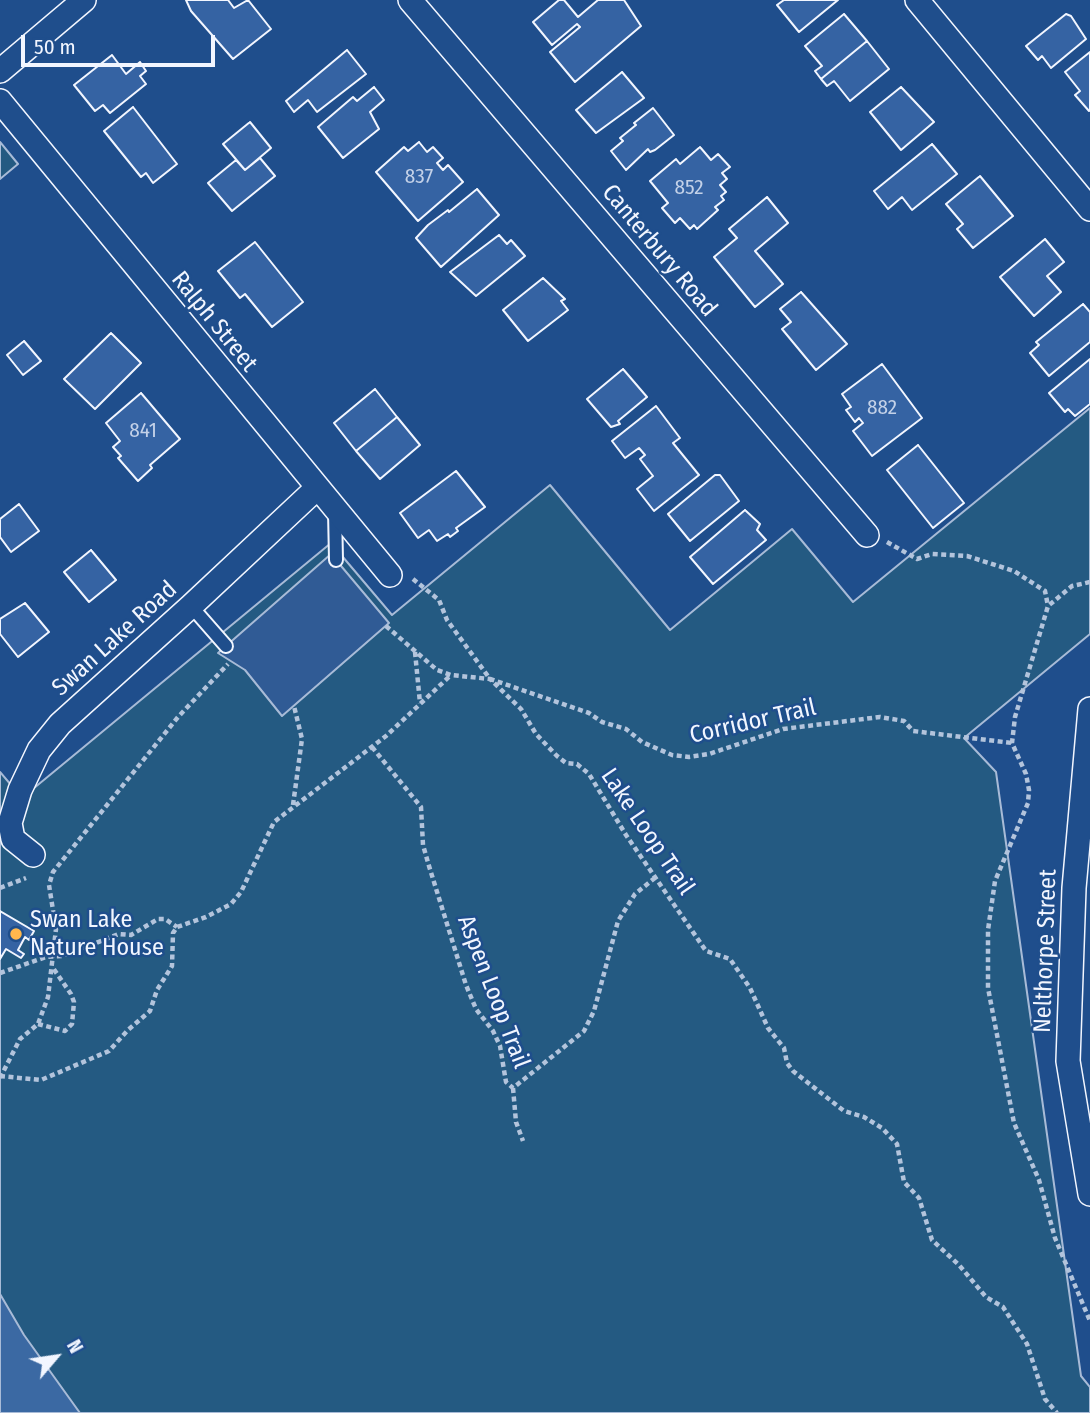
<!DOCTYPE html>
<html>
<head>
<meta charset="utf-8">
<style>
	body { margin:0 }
	#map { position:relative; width:1090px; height:1413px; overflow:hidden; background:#1f4e8c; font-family:"Fira Sans Condensed",sans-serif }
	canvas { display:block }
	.north { position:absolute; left:21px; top:1322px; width:70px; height:70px; -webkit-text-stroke:5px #1f4e8c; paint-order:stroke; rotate:61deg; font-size:19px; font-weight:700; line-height:28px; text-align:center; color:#f2f6ff }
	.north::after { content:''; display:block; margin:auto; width:24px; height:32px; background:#f2f6ff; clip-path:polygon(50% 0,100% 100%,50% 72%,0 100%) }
	.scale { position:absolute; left:21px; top:35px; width:194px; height:32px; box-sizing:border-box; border:4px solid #f2f6ff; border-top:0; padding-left:9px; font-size:21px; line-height:24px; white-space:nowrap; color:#f2f6ff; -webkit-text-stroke:5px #1f4e8c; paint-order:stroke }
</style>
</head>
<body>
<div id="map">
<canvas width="1090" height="1413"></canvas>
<div class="north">N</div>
<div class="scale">50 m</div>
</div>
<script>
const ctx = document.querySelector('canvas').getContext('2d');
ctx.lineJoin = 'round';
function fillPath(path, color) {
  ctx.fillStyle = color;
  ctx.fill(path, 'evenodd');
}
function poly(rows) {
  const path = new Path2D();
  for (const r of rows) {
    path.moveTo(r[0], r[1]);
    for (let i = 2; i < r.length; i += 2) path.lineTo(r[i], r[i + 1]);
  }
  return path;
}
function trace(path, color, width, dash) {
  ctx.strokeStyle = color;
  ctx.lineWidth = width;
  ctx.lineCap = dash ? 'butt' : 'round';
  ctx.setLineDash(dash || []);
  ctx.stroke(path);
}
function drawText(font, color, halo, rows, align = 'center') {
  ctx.font = font + ' "Fira Sans Condensed",sans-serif';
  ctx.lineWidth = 5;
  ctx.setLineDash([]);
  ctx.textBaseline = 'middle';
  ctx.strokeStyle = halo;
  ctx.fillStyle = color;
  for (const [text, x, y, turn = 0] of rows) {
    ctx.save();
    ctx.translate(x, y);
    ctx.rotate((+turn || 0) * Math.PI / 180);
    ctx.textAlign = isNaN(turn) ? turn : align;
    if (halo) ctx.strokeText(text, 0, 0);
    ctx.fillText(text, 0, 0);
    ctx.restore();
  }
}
const green = poly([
	[0,142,18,164,0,179,0,142],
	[1090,408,1090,634,964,738,996,772,1081,1376,1090,1387,1090,1413,0,1413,0,772,22,798,331,543,392,615,550,485,670,630,792,529,853,602,1090,408]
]);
fillPath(green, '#245a82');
trace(green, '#a8bbd7', 2);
const parking = poly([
	[331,554,389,623,282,716,245,670,218,653,331,554]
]);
fillPath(parking, '#305b95');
trace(parking, '#a8bbd7', 2);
const water = poly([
	[0,1294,24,1335,80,1413,0,1413,0,1294]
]);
fillPath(water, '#3b69a3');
trace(water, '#a8bbd7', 2);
const building = poly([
	[186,0,228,0,234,8,248,0,271,29,233,59,191,11,186,0],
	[559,0,564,0,578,17,598,0,624,0,641,26,575,82,550,52,580,27,577,24,552,45,533,22,559,0],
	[784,0,838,0,799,32,777,5,784,0],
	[844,14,867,41,821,79,815,71,822,66,805,46,844,14],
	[1066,14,1071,16,1086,39,1051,68,1042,56,1038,60,1026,46,1066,14],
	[867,41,889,69,850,101,834,81,827,86,821,79,867,41],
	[347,50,366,74,317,112,308,100,294,112,286,101,347,50],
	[1090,52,1090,110,1089,111,1075,95,1080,91,1065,72,1090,52],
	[112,55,126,74,140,62,146,71,140,76,146,84,110,113,103,105,95,111,74,85,112,55],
	[622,72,644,98,596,133,576,110,622,72],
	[374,87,384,100,370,112,379,129,343,158,318,127,353,97,357,101,374,87],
	[901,87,934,122,901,150,870,112,901,87],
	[133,107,177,164,153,183,146,173,141,177,104,131,133,107],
	[653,108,674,135,655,150,650,152,648,149,626,170,611,151,623,141,620,138,636,125,634,123,653,108],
	[250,122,271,148,245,170,223,144,250,122],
	[419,142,427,152,433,147,443,158,437,163,443,170,448,165,463,182,418,221,376,172,404,147,408,151,419,142],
	[932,144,957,174,912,210,902,197,888,209,874,191,932,144],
	[700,147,711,160,718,154,730,167,722,173,727,179,720,185,726,192,721,196,724,200,715,207,718,210,697,229,694,225,690,229,680,218,675,223,662,208,668,203,650,181,676,159,680,164,700,147],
	[260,158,275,176,232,211,208,183,236,160,245,170,260,158],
	[980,176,1013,216,973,248,957,229,963,224,946,204,980,176],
	[477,189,499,215,441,267,416,238,428,225,448,210,449,212,477,189],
	[767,197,788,223,755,251,783,284,755,307,714,257,737,238,729,229,767,197],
	[499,235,507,244,511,240,525,256,476,296,450,272,499,235],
	[1045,239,1064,262,1047,276,1061,292,1034,316,1000,277,1045,239],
	[255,242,303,302,272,327,245,294,240,298,218,271,255,242],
	[543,278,565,299,561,301,568,310,528,341,503,310,543,278],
	[801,292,847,344,816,370,782,329,791,322,780,309,801,292],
	[1083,304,1090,312,1090,342,1049,376,1030,353,1039,345,1036,342,1083,304],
	[111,333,141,363,95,409,64,379,111,333],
	[24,341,41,361,23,375,7,355,24,341],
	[1090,359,1090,404,1075,416,1068,409,1065,412,1049,393,1090,359],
	[882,364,922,418,872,456,853,431,863,423,859,418,855,422,846,410,851,407,842,394,882,364],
	[623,369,647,397,618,421,620,424,611,427,587,399,623,369],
	[375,389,397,417,356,451,334,423,375,389],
	[141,393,180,439,150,465,152,468,138,481,118,458,121,456,113,447,120,441,106,423,141,393],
	[656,406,680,438,673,443,699,475,654,511,637,489,653,476,640,459,645,455,639,448,625,458,612,441,656,406],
	[397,417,420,445,380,479,356,451,397,417],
	[918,445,964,503,933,528,887,470,918,445],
	[456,471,485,507,456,528,458,531,450,537,448,534,437,541,429,530,418,538,400,513,456,471],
	[715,475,720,475,739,501,690,541,668,514,715,475],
	[19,504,39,531,11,552,0,537,0,519,19,504],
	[745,510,760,524,757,530,766,540,713,584,690,557,745,510],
	[91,550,116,580,89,602,64,572,91,550],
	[25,603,49,632,18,657,0,634,0,619,25,603],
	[0,911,34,931,29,940,25,937,18,950,24,954,21,958,6,949,0,959,0,911]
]);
fillPath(building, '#3563a3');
trace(building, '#f2f6ff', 2);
const lane = poly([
	[335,511,336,560],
	[191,606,226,646]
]);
const street = poly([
	[410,0,867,535],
	[917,0,1090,209],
	[0,71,84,0],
	[0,101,390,575],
	[1090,709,1074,888,1068,1061,1090,1194],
	[33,855,13,839,10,823,20,790,39,750,60,724,191,606,317,488]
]);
trace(lane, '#f2f6ff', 16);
trace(street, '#f2f6ff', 26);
trace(poly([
	[887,542,917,559,932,554,967,556,1014,571,1045,591,1048,606],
	[413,579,439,600,447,620,490,679,589,713,602,722,626,729,642,742,672,755,689,757,709,754,783,729,880,717,904,721,913,731,1012,743],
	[1090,582,1072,586,1048,606,1015,717,1012,743,1026,774,1029,790,1028,803,995,881,988,930,988,988,1014,1123,1039,1180,1055,1238,1090,1321],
	[386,626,437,670,451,675,490,679,521,709,536,734,557,756,566,763,577,764,589,774,626,835,706,951,730,959,750,988,768,1028,784,1048,787,1063,793,1071,844,1111,864,1117,882,1128,897,1144,904,1182,919,1198,932,1240,959,1265,986,1297,1003,1307,1027,1344,1045,1399,1057,1413],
	[415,652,420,703],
	[372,747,421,807,423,845,429,866,466,985,476,1009,493,1031,500,1046,506,1082,513,1088,584,1031,594,1011,618,921,635,894,656,877],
	[293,805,302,739,294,706],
	[0,888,26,878],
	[0,973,46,957,62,956,119,934,131,935,158,919,165,919,177,927],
	[38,1024,65,1031,72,1024,74,1002,71,994,53,968],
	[0,1076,41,1080,109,1051,128,1030,150,1011,157,990,172,966,173,933,177,927,206,917,231,904,241,892,274,822,386,736,451,675],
	[0,1078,20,1039,38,1024,48,997,56,929,49,885,53,872,178,717,228,664],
	[513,1088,516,1122,523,1141]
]), '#b3c4dc', 4.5, [5, 3.5]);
trace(lane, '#1f4e8c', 12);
trace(street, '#1f4e8c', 23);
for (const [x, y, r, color] of [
	[16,934,7,"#ffb74d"]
]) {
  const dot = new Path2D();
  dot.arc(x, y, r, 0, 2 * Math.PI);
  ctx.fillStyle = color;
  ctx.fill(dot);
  trace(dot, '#1f4e8c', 2.5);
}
drawText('21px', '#c3d1e8', null, [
	["837",419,177],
	["852",689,188],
	["882",882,408],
	["841",143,431]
]);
drawText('24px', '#f2f6ff', '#1f4e8c', [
	["Canterbury Road",659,251,50],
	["Ralph Street",214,322,51],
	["Swan Lake Road",115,639,-42],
	["Corridor Trail",753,722,-13],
	["Lake Loop Trail",647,832,56],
	["Nelthorpe Street",1046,951,-88],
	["Aspen Loop Trail",493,992,69]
]);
drawText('24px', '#f2f6ff', '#1f4e8c', [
	["Swan Lake",30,920],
	["Nature House",30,948]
], 'left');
</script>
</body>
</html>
